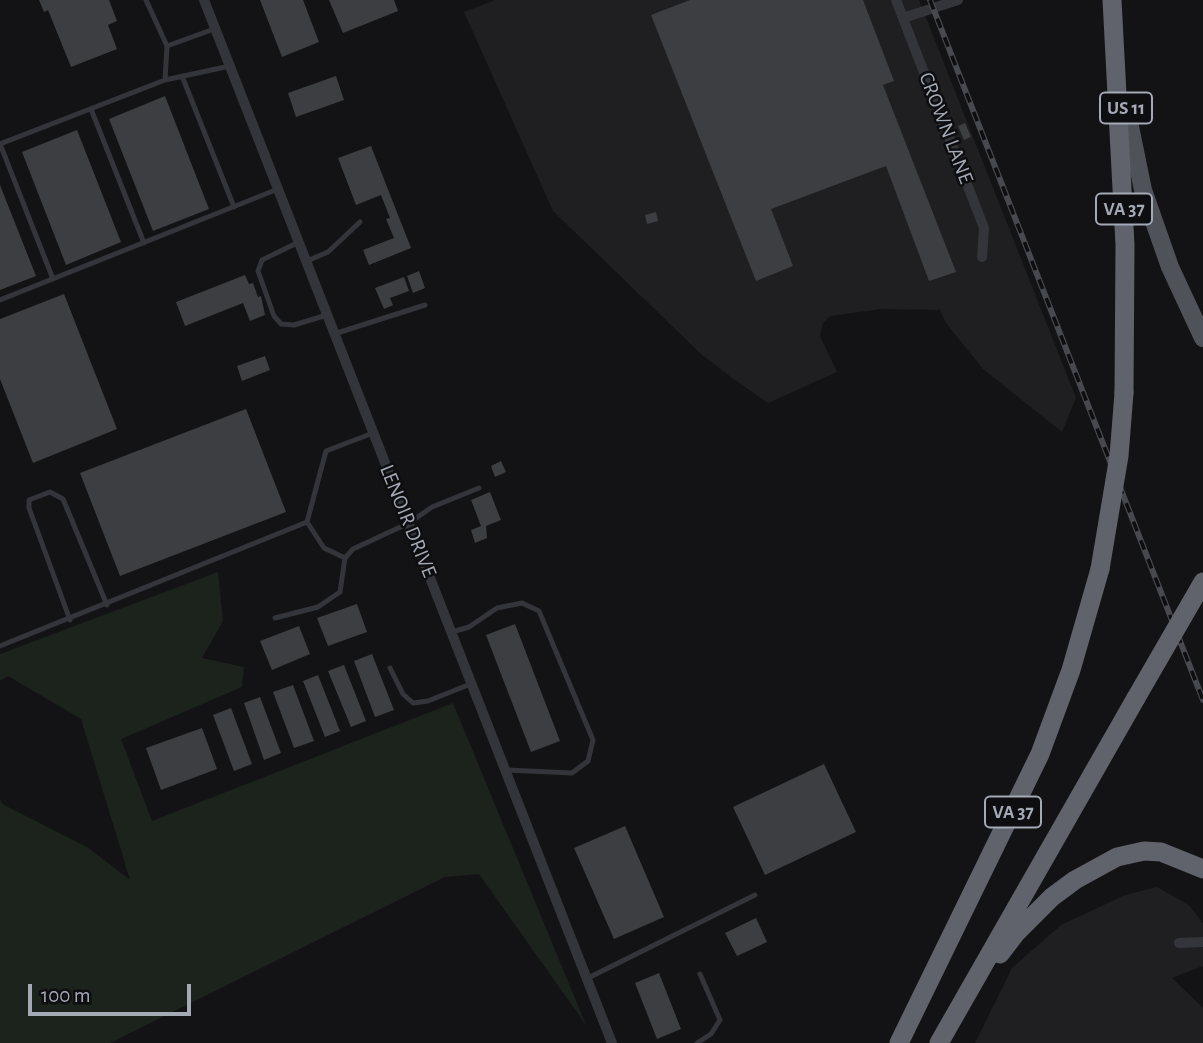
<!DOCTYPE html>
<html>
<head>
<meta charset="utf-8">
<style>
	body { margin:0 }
	#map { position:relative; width:1203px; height:1043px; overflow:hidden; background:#131315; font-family:"Alegreya Sans",sans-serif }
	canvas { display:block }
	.scale { position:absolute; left:28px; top:984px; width:163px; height:32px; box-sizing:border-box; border:4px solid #a4a9b6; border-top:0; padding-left:9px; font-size:21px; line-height:24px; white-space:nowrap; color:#a4a9b6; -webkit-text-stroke:5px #0e0e10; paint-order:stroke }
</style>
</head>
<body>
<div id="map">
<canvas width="1203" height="1043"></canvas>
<div class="scale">100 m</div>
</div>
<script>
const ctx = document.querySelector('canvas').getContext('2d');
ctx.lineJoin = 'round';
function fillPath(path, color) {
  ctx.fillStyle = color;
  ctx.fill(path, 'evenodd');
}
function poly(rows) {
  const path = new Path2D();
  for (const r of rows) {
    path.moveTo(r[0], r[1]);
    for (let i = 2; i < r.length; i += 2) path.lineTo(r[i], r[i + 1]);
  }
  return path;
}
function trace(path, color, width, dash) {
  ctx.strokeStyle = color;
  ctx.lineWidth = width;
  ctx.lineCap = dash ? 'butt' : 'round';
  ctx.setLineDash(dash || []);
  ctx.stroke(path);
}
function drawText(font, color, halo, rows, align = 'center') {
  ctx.font = font + ' "Alegreya Sans",sans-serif';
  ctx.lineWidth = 5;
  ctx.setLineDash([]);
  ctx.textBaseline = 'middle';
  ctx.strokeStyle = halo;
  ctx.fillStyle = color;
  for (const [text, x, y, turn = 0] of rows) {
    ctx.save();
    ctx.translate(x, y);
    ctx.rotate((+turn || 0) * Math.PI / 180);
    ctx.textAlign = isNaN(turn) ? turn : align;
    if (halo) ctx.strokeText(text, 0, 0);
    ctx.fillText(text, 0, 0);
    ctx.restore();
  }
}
fillPath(poly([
	[495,0,919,0,1076,398,1062,432,983,369,946,323,940,310,881,309,830,316,823,323,820,336,837,372,768,403,732,378,701,354,553,211,464,12],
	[1157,887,1189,905,1203,923,1203,966,1172,978,1203,1008,1203,1043,975,1043,1012,968,1061,925,1125,895]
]), '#1f1f22');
fillPath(poly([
	[218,572,223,621,202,658,244,667,242,687,121,739,152,821,453,703,586,1025,479,874,445,877,110,1043,0,1043,0,800,4,805,87,847,130,880,81,719,8,676,0,681,0,654]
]), '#1b231c');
fillPath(poly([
	[39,0,109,0,117,21,108,25,117,49,71,67,48,10,44,12],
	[260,0,303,0,319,42,282,57],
	[329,0,394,0,398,11,343,33],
	[690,0,863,0,894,81,883,85,956,272,929,281,886,166,771,209,793,266,756,281,651,15],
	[336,76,344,100,296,117,288,93],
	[165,96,209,209,153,231,109,119],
	[965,123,971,137,964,140,958,126],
	[77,130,121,242,66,265,22,152],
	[371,146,411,248,369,265,363,250,394,238,386,219,390,218,381,195,356,205,338,158],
	[0,185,36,276,0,290],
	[656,212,658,221,647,224,645,215],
	[419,271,425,288,413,293,407,276],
	[245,275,249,284,253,283,258,297,261,296,265,315,250,321,243,303,185,326,176,302],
	[404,277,409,291,390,298,393,305,384,309,375,288],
	[64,294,117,429,33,463,0,379,0,319],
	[265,356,270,370,242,381,237,366],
	[246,409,286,512,120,576,80,473],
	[501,461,506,472,495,477,491,466],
	[490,492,501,520,486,526,487,538,475,543,471,530,481,526,471,500],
	[357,604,367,632,328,646,317,618],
	[515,624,560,741,531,752,486,635],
	[299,626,310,654,272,670,260,641],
	[372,654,394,710,375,717,354,661],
	[344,665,366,721,351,727,328,671],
	[318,675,340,731,325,737,303,681],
	[293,685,314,741,294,748,273,692],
	[260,697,281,753,264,760,244,703],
	[231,708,252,764,234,771,213,715],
	[202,728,217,769,161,790,146,748],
	[824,764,856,832,765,875,733,807],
	[625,826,664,917,614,939,574,848],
	[756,918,767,942,737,956,725,933],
	[659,973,681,1029,657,1039,635,983]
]), '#3d3e42');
trace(poly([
	[146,0,167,46],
	[182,76,234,207],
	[165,80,167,46,214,29],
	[91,109,144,243],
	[0,144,165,80,230,66],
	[0,144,53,279],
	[299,242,262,260,258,271,274,316,281,324,294,325,327,315],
	[307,261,328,252,360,222],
	[0,300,278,189],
	[334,334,425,305],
	[307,522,324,548,345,558],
	[275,618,318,607,340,592,345,558,353,549,409,523,432,507,479,488],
	[70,620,29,508,29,500,50,492,63,499,107,605],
	[452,632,469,627,497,608,522,603,539,611,593,740,588,761,572,773,507,770],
	[0,646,307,522,326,451,373,433],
	[390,668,403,694,413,703,428,701,473,683],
	[586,979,755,895],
	[697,1043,711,1034,720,1020,700,974]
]), '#34353a', 5);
trace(poly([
	[204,0,612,1043],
	[896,0,984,228,982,257],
	[903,18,958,0],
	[1179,943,1203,942]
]), '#34353a', 10);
trace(poly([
	[1125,102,1143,190,1170,267,1203,338]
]), '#50525a', 18);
trace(poly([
	[1112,0,1125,245,1124,393],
	[1000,954,1016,933,1052,897,1075,880,1117,857,1144,851,1161,852,1203,869],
	[899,1043,1040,754,1071,670,1100,569],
	[939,1043,1136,698]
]), '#60636c', 19);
const rail = poly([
	[930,0,1203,700]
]);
trace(rail, '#47494f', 6);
trace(rail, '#0e0e10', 3.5, [10]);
trace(poly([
	[1100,569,1119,456,1124,393],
	[1136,698,1203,582]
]), '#60636c', 19);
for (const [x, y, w] of [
	[1126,108,52],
	[1124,209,56],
	[1013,812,56]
]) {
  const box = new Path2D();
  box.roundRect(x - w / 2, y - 15.5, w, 31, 5);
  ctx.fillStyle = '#0e0e10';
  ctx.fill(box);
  trace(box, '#a4a9b6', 2);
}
drawText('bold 19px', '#a4a9b6', null, [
	["US 11",1126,108],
	["VA 37",1124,209],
	["VA 37",1013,812]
]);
drawText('21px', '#a4a9b6', '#0e0e10', [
	["CROWN LANE",946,128,69],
	["LENOIR DRIVE",408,521,68]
]);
</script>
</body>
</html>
